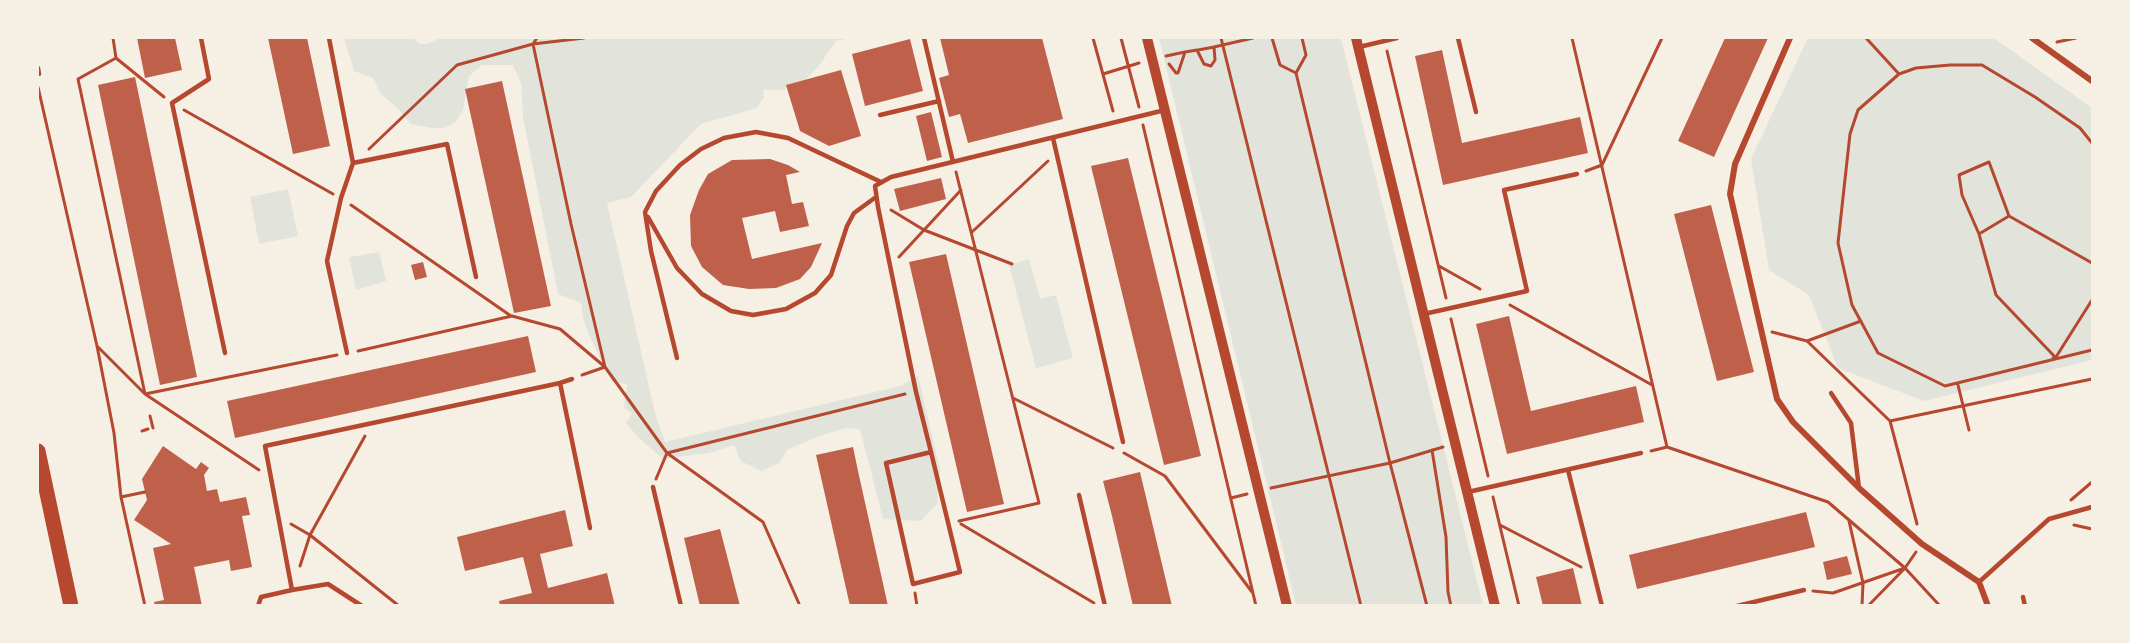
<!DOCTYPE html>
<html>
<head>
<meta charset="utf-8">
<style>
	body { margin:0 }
	#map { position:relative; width:2130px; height:643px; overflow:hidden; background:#f6efe4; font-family:Mulish,sans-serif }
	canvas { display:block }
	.frame { position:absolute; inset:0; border:39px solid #f6efe4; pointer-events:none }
</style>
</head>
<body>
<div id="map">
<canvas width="2130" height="643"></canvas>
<div class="frame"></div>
</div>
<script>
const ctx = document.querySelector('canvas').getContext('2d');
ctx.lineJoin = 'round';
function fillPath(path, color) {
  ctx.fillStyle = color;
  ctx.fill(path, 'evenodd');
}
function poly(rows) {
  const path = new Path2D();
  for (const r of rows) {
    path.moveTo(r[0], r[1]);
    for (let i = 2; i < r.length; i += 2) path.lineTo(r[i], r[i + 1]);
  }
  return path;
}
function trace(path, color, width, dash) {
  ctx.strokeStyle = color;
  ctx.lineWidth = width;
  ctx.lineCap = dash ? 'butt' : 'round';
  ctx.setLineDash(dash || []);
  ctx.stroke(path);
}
fillPath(poly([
	[344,38,414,38,419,44,427,44,436,40,437,38,850,38,836,41,818,67,800,86,787,85,785,90,763,90,764,97,757,108,701,124,631,197,607,203,655,413,665,442,900,386,918,376,940,469,937,504,921,521,883,519,860,429,846,428,819,436,787,450,779,463,761,471,741,461,734,445,709,453,663,459,639,438,626,423,632,413,624,408,627,384,612,382,590,337,584,321,581,303,558,294,523,117,521,83,513,65,482,65,469,76,463,110,456,122,444,128,432,128,411,124,394,105,381,94,373,78,354,71],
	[1159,38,1341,38,1483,605,1296,605],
	[1808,38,1994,38,2092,108,2092,360,1924,401,1838,368,1809,295,1769,270,1751,159],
	[288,189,298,236,259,244,250,197],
	[379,252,386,281,356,290,349,257],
	[1029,259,1040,299,1056,295,1073,358,1036,368,1009,265]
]), '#e2e4dc');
fillPath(poly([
	[137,38,175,38,182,70,145,78],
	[268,38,307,38,330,146,293,154],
	[940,38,1042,38,1063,119,968,143,960,114,949,117,939,78,949,75],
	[1725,38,1768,38,1714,157,1678,141],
	[910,39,923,91,865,106,852,54],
	[1442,50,1462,143,1580,117,1588,153,1443,185,1415,56],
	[841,70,861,136,829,146,800,131,786,85],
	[135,77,197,377,160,385,98,85],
	[502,81,551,306,514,313,465,89],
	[931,112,942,157,927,161,916,116],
	[1128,158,1201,456,1164,465,1091,166],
	[770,159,788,165,800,172,786,175,792,204,803,202,809,226,780,232,775,211,742,218,752,259,822,243,811,267,800,279,776,288,749,289,723,285,702,267,691,246,690,215,699,190,708,174,732,160],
	[941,178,946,199,900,211,894,189],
	[1711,205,1754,372,1717,381,1674,214],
	[946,254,1004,504,967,512,909,262],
	[423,262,427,277,415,280,411,265],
	[1509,316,1531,411,1636,386,1644,422,1507,454,1476,324],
	[528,336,536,372,235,438,227,401],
	[163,446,196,469,201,462,209,468,204,475,207,491,217,489,220,502,246,497,250,515,242,516,252,567,231,571,229,560,194,567,202,606,155,606,154,602,164,600,153,548,171,544,134,520,147,500,142,479],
	[853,447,858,471,888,606,850,606,816,455],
	[1140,472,1172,606,1133,606,1112,516,1103,481],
	[565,510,573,546,540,554,548,588,607,573,615,606,500,606,499,601,532,593,523,557,465,571,457,537],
	[1806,512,1815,547,1637,589,1629,555],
	[720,529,740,606,700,606,684,538],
	[1847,556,1852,574,1827,580,1823,562],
	[1573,568,1582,606,1543,606,1536,577]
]), '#bf614a');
trace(poly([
	[113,38,116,58,78,79,145,394,259,470],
	[1093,38,1113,111],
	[1121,38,1139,107],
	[1221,38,1361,606],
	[1272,38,1280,65,1296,73],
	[1302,38,1306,55,1296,73,1390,463,1427,606],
	[1572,38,1667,447,1828,502,1905,568,1868,606],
	[1866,38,1899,74],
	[2057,42,2076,38],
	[1198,50,1214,47],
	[1387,51,1446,298],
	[1166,56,1185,52],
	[116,58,164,97],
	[1169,64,1176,73,1178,73,1185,52,1197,50,1204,64,1211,66,1215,60,1214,47,1253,38],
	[1103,74,1139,63],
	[38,87,97,346,114,433,121,497,145,606],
	[184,110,333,194],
	[1143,125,1256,606],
	[2092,143,2080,128,2035,97,1982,65,1950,65,1916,68,1899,74,1858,110,1850,134,1838,243,1852,305,1878,353,1945,386,2092,350],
	[369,149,457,65,533,44,537,38],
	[1586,171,1602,165,1662,38],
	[956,172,1039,503,959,521],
	[351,205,511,316],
	[891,210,924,230,1012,264],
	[972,232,1048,161],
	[1979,234,1962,195,1959,175,1989,162,2009,216],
	[899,257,961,190],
	[1439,266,1480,289],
	[1510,305,1652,385],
	[1451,319,1488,476],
	[1772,332,1807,341,1890,421,2092,379],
	[1807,341,1861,321],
	[97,346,145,394,337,355],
	[358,351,512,316,560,329,605,367,667,453,905,394],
	[2056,357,2092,300],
	[2053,358,2056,358,1996,295,1979,234,2009,216,2092,263],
	[582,375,605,367,571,224,533,44,584,38],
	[1958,385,1969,430],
	[1013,398,1113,448],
	[150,416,153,428],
	[1890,421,1917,524],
	[142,431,148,429],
	[1432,450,1446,537,1448,592,1451,606],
	[1651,451,1667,447],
	[1124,453,1165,476,1252,592],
	[656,479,667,453,763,522,800,606],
	[1271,488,1390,463,1443,447],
	[121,497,145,492],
	[1493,497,1519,606],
	[1231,498,1247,494],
	[2071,500,2092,482],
	[1849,521,1863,583,1862,606],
	[291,524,310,535,399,606],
	[961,524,1094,603],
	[1500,525,1581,567],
	[2074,525,2092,529],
	[300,566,310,535,365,436],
	[1905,568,1940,606],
	[1813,591,1833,593,1905,568,1916,552],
	[915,593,917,606]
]), '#b5482f', 3);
trace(poly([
	[201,38,209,79,172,103,225,353],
	[329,38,353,163,341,198,327,261,347,353],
	[924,38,953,162],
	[1458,38,1476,112],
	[1359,47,1397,38],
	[38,68,39,74],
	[880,115,939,101],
	[1053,138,1123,442],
	[353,163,447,144,476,277],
	[648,217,677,268,702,294,731,311,753,315,786,309,815,293,831,275,847,226,854,213,876,197],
	[1424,314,1527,291,1504,190,1577,174],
	[677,358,651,251,645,212,656,191,680,165,701,149,724,138,756,132,788,138,881,182],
	[560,383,590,528],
	[1831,393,1851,423,1859,488],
	[931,452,886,463,913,584,960,572,931,452,916,392,878,207,875,186,891,177,1165,110],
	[1568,470,1602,606],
	[653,487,681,606],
	[1468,492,1641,453],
	[1079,495,1105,606],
	[1979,582,2049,519,2092,507],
	[292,590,328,584,362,606],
	[2023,597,2025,606],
	[258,606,261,597,292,590,265,446,560,383,572,379],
	[1737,606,1804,590]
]), '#b5482f', 4.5);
trace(poly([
	[1790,38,1735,164,1730,194,1777,399,1793,422,1859,488,1922,544,1979,582,1988,606],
	[2032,38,2092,81]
]), '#b5482f', 6);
trace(poly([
	[1147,38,1287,606],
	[1356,38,1495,606]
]), '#b5482f', 10);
trace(poly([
	[38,451,71,606]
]), '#b5482f', 15);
</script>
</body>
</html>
